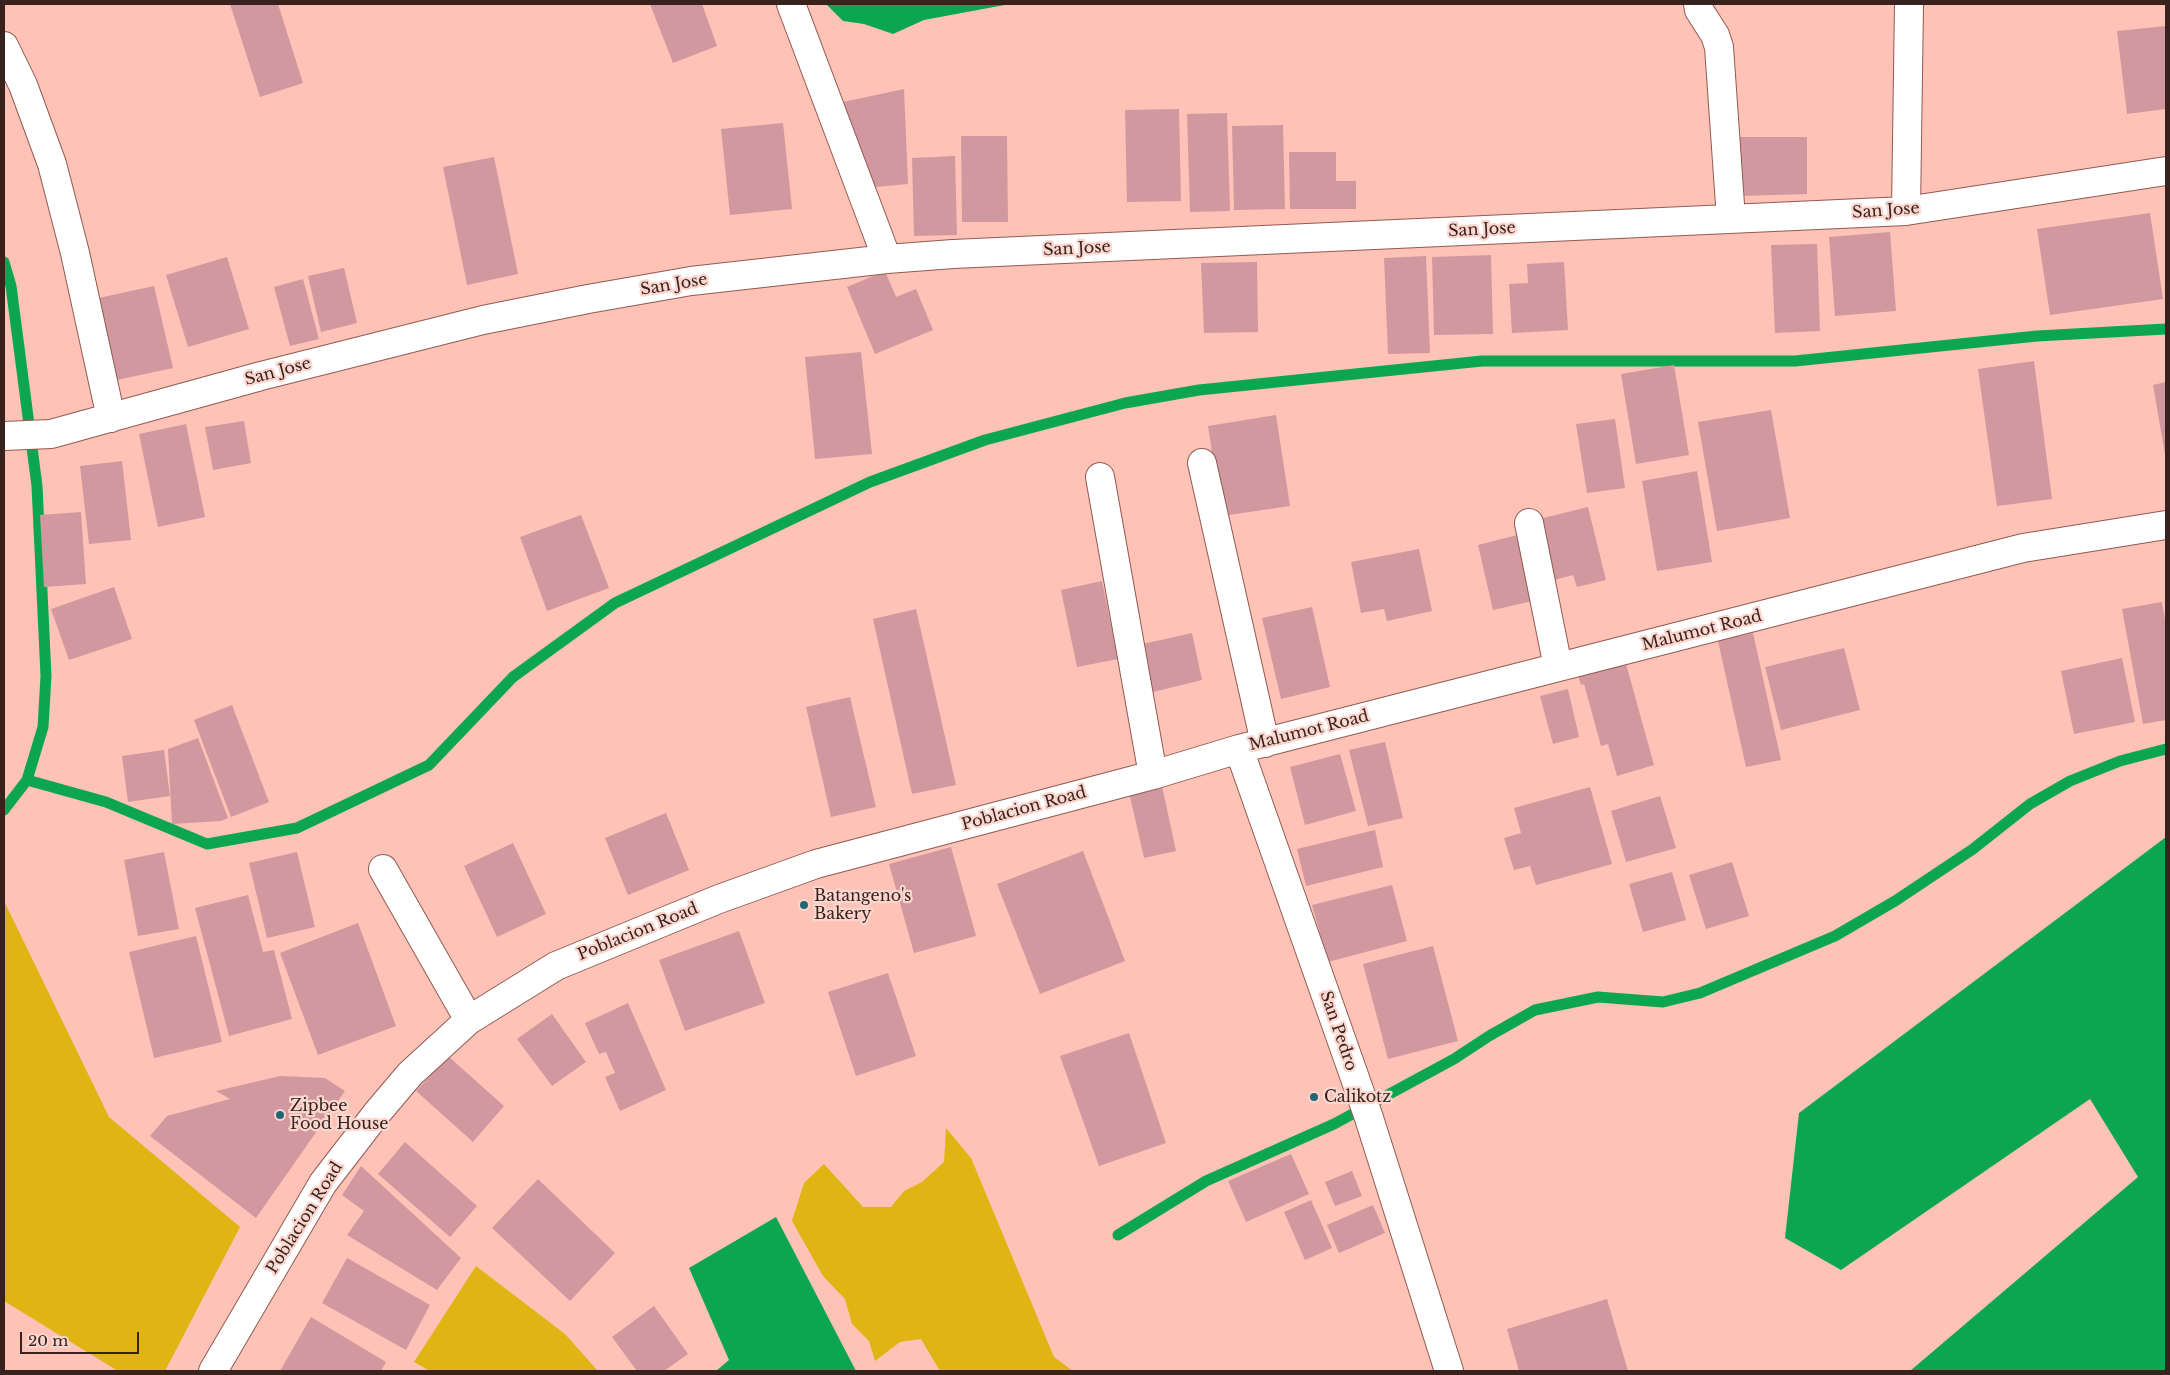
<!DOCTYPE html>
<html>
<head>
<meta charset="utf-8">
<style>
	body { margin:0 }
	#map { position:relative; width:2170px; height:1375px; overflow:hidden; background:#fec2b7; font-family:"Libre Baskerville",serif }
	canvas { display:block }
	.frame { position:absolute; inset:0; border:5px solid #38221e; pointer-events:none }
	.scale { position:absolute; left:20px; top:1332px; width:119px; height:22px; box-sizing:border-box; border:2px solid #38221e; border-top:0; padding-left:6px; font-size:15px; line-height:18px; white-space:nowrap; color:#38221e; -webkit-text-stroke:4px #fbd6cf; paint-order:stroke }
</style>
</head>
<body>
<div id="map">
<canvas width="2170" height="1375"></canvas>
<div class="frame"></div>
<div class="scale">20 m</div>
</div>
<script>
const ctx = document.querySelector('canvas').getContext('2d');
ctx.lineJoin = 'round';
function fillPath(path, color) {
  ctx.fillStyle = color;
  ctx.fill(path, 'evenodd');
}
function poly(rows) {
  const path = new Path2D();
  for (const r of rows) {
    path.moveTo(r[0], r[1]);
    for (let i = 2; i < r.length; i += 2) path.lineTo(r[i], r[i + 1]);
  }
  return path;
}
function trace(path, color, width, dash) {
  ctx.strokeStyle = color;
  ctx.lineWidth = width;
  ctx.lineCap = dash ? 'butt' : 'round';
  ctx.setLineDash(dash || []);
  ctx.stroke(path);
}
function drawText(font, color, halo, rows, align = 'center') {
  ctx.font = font + ' "Libre Baskerville",serif';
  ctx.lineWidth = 4.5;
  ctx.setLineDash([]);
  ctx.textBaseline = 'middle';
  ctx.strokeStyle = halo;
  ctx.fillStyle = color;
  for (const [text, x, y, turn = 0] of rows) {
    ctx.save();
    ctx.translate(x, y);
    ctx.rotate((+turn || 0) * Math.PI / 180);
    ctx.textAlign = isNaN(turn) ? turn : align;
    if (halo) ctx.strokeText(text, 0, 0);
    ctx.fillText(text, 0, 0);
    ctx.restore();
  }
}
fillPath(poly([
	[4,901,109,1117,240,1227,165,1371,118,1371,4,1301],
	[946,1128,971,1158,1054,1357,1073,1371,940,1371,921,1339,900,1342,875,1361,869,1341,852,1324,845,1299,823,1276,792,1221,804,1183,824,1164,863,1207,891,1207,904,1191,922,1182,944,1162],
	[476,1266,565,1334,598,1371,430,1371,414,1362]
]), '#dfb413');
fillPath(poly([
	[826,4,1010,4,924,20,893,34,864,24,843,21],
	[2166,837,2166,1371,1910,1371,2138,1177,2090,1099,1841,1270,1785,1238,1799,1113],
	[776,1217,856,1371,716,1371,729,1360,689,1268]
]), '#0ca651');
trace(poly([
	[4,262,11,286,37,486,46,676,43,727,27,780,4,810],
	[27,780,106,802,207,844,297,828,429,765,513,677,615,603,870,482,985,440,1125,403,1199,390,1482,361,1795,361,2037,336,2166,329],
	[1118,1235,1206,1181,1334,1124,1454,1059,1489,1036,1535,1010,1598,997,1663,1002,1700,993,1835,936,1895,901,1973,849,2030,804,2070,781,2120,761,2166,749]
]), '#0ca651', 11);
fillPath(poly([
	[230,4,278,4,303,83,260,97],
	[650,4,702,4,717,46,673,63],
	[2166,26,2166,109,2127,114,2117,31],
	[904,89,908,184,875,187,843,102],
	[1179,109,1181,201,1127,202,1125,110],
	[1227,113,1230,211,1190,212,1187,114],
	[783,123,792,209,730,215,721,129],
	[1283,125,1285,209,1234,210,1232,126],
	[961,136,1007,136,1008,222,962,222],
	[1739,137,1807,137,1807,194,1740,196],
	[1289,152,1336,152,1336,181,1356,181,1356,209,1290,209],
	[955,156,957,235,914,236,912,158],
	[494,157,518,274,467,285,443,167],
	[2150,213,2163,299,2050,315,2037,229],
	[1890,232,1896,311,1835,316,1829,237],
	[1817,244,1820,331,1775,333,1771,245],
	[1491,255,1493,334,1434,335,1432,257],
	[1426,256,1430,353,1388,354,1384,258],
	[227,257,249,329,188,347,166,275],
	[1257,262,1258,332,1204,333,1201,263],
	[1564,262,1568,330,1512,333,1509,284,1528,283,1527,264],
	[344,268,357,323,321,332,308,276],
	[885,271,896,297,916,289,933,330,875,354,847,287],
	[303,279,319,339,290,346,274,287],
	[154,286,173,368,112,381,94,299],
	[861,352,872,454,815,459,805,357],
	[2034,361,2052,499,1997,506,1978,369],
	[1674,365,1689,455,1636,464,1621,374],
	[2166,382,2166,454,2165,454,2153,385],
	[1771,410,1790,518,1717,531,1698,422],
	[1276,415,1290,506,1222,516,1208,426],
	[1615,419,1625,488,1587,493,1576,424],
	[244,421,251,463,213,470,205,427],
	[186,424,205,517,158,527,139,434],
	[122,461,131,540,89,544,80,466],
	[1697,471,1712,562,1657,571,1642,481],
	[1588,507,1606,580,1577,587,1573,575,1554,580,1539,519],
	[81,512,86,584,44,587,40,515],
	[581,515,609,588,547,611,520,537],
	[1517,535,1533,601,1493,610,1478,545],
	[1419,549,1432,611,1387,621,1384,609,1361,613,1351,562],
	[1102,581,1118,659,1077,667,1061,590],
	[114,587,132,639,69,660,51,609],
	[2162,602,2166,626,2166,720,2143,724,2122,609],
	[1312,607,1330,687,1281,699,1262,618],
	[916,609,956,785,912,794,873,619],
	[1192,633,1202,680,1145,694,1134,646],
	[1753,633,1781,760,1746,767,1718,641],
	[1844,648,1860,710,1781,730,1765,667],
	[1623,653,1654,765,1617,776,1608,744,1601,746,1584,684,1581,685,1575,666],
	[2122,658,2135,722,2074,734,2061,671],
	[1568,689,1579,737,1553,744,1540,696],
	[850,697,876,807,831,817,806,707],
	[232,705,269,802,231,817,194,720],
	[198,738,228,818,221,821,172,824,168,749],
	[1385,742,1403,818,1368,826,1349,750],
	[164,750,170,796,128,802,122,756],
	[1340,754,1356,811,1305,825,1290,767],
	[1161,781,1176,851,1144,858,1128,788],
	[1590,787,1612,864,1536,885,1530,866,1514,870,1504,838,1521,833,1514,808],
	[1660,796,1676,848,1626,862,1611,811],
	[666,813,689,870,628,895,605,838],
	[1375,830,1383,867,1306,886,1297,849],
	[513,843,546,914,497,937,464,866],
	[951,847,976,936,914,953,889,864],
	[1083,851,1125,961,1040,994,997,884],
	[164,852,179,929,138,936,124,860],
	[297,852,315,927,267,938,249,863],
	[1732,862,1749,916,1706,929,1689,875],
	[1672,872,1686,920,1643,932,1629,884],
	[1392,885,1407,941,1328,962,1312,905],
	[248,895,263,952,274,950,292,1019,229,1036,195,908],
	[358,923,396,1026,318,1055,280,953],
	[739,931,765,1003,685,1031,659,960],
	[196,936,222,1042,154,1058,129,952],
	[1433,946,1458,1041,1388,1059,1363,964],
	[888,973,916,1056,856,1076,828,992],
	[628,1003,666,1090,620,1111,605,1077,615,1073,606,1052,599,1054,585,1023],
	[552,1014,586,1062,552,1086,517,1039],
	[1129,1033,1166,1143,1099,1166,1060,1056],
	[448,1056,504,1106,473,1142,416,1091],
	[280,1076,325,1078,345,1091,256,1218,150,1136,167,1116,230,1099,216,1091],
	[405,1142,477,1206,450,1237,378,1174],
	[1291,1154,1309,1194,1246,1222,1228,1181],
	[361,1166,461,1258,437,1290,347,1235,364,1211,342,1195],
	[1352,1171,1362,1196,1335,1206,1325,1182],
	[538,1179,615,1253,570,1301,492,1228],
	[1311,1200,1332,1248,1305,1260,1284,1212],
	[1373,1205,1385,1233,1339,1253,1327,1225],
	[347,1258,430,1305,406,1350,322,1303],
	[1607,1299,1628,1371,1519,1371,1507,1329],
	[654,1306,688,1354,664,1371,637,1371,612,1337],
	[311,1317,386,1362,381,1371,280,1371]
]), '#d2989f');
const minor = poly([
	[791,4,887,259],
	[1698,4,1699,10,1715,35,1719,47,1731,219],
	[4,46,23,85,52,164,75,253,111,418],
	[1906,211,1909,4],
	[4,436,51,434,261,376,483,320,588,299,691,281,887,259,953,254,1906,211,2166,171],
	[1202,463,1265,743],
	[1100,477,1153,775],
	[1529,523,1558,667],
	[1239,749,1369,1118,1449,1371],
	[383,869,469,1020],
	[213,1371,323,1183,377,1113,410,1074,469,1020,556,966,719,899,816,864,1153,775,1239,749,2023,548,2166,525]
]);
trace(minor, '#905b52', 30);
trace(minor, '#fff', 28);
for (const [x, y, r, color] of [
	[804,905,5,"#1e6773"],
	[1314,1097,5,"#1e6773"],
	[280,1115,5,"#1e6773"]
]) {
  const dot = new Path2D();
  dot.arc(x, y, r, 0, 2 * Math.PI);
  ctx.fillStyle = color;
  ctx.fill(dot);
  trace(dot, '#fbd6cf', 2);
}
drawText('16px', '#38221e', '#fbd6cf', [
	["San Jose",1886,211,-4],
	["San Jose",1482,230,-3],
	["San Jose",1077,249,-3],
	["San Jose",674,285,-9],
	["San Jose",278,372,-15],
	["Malumot Road",1702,631,-14],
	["Malumot Road",1309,731,-14],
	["Poblacion Road",1024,809,-15],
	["Poblacion Road",638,932,-22],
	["San Pedro",1338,1031,71],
	["Poblacion Road",305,1218,-58]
]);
drawText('16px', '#38221e', '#fbd6cf', [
	["Batangeno's",814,896],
	["Bakery",814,914],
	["Calikotz",1324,1097],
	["Zipbee",290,1106],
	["Food House",290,1124]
], 'left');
</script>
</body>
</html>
